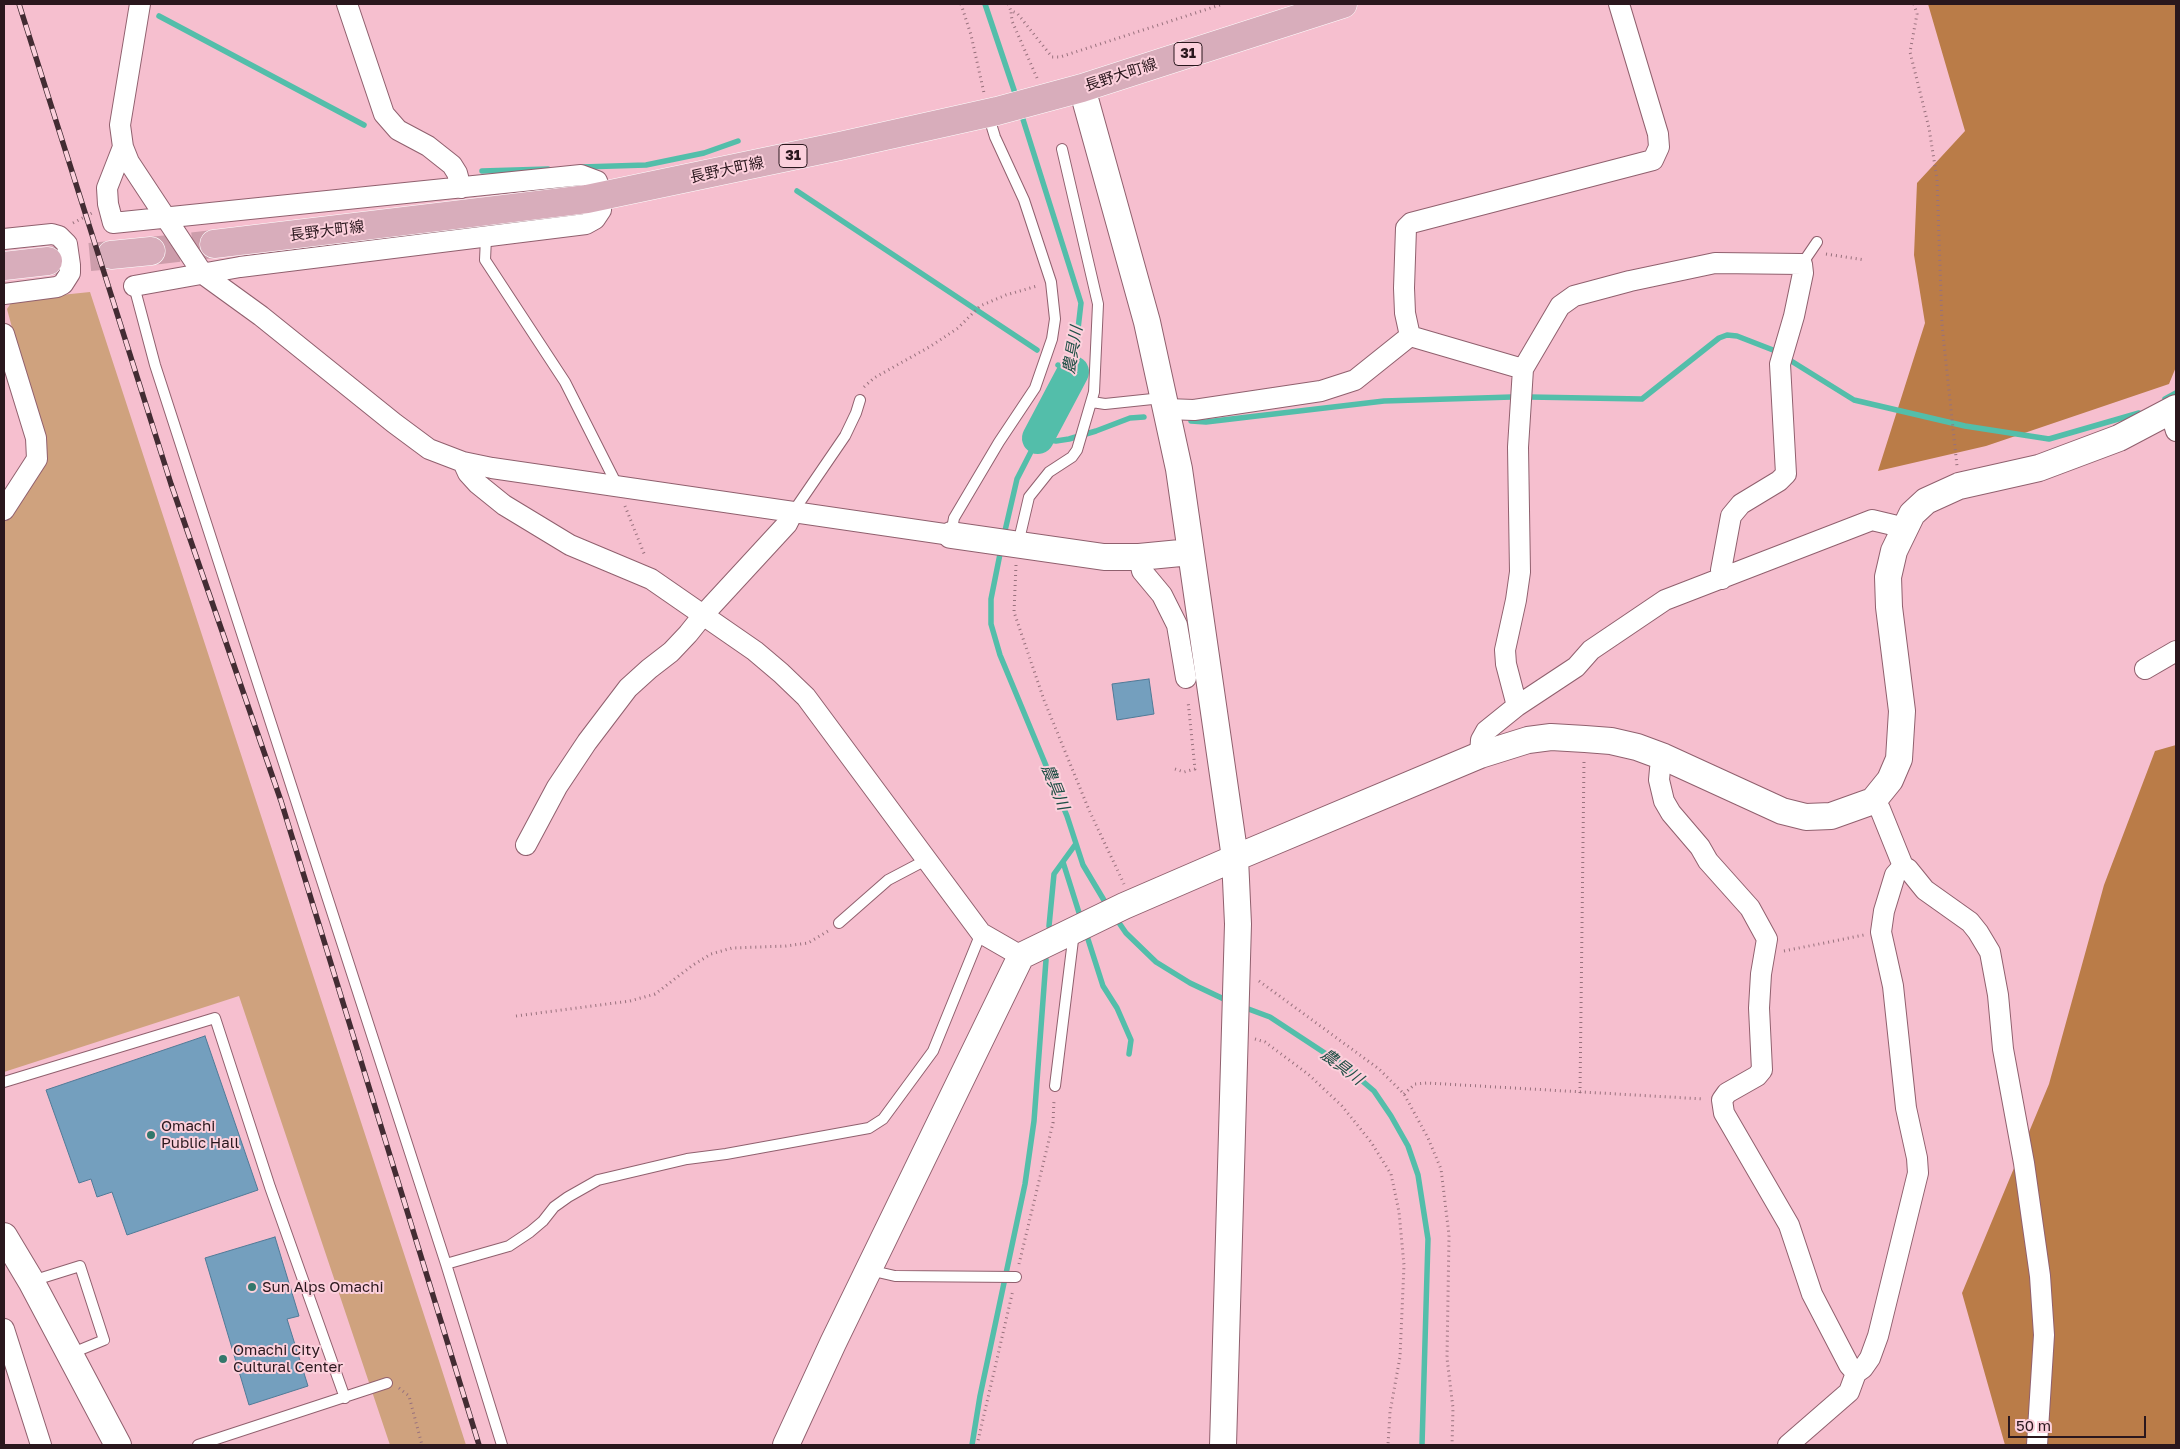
<!DOCTYPE html>
<html>
<head>
<meta charset="utf-8">
<style>
	body { margin:0 }
	#map { position:relative; width:2180px; height:1449px; overflow:hidden; background:#f6bfcf; font-family:"Golos Text",sans-serif }
	canvas { display:block }
	.frame { position:absolute; inset:0; border:5px solid #2a171d; pointer-events:none }
	.scale { position:absolute; left:2008px; top:1416px; width:138px; height:22px; box-sizing:border-box; border:2px solid #2a171d; border-top:0; padding-left:6px; font-size:15px; line-height:18px; white-space:nowrap; color:#2a171d; -webkit-text-stroke:4px #fcd0dc; paint-order:stroke }
</style>
</head>
<body>
<div id="map">
<canvas width="2180" height="1449"></canvas>
<div class="frame"></div>
<div class="scale">50 m</div>
</div>
<script>
const ctx = document.querySelector('canvas').getContext('2d');
ctx.lineJoin = 'round';
function fillPath(path, color) {
  ctx.fillStyle = color;
  ctx.fill(path, 'evenodd');
}
function poly(rows) {
  const path = new Path2D();
  for (const r of rows) {
    path.moveTo(r[0], r[1]);
    for (let i = 2; i < r.length; i += 2) path.lineTo(r[i], r[i + 1]);
  }
  return path;
}
function trace(path, color, width, dash) {
  ctx.strokeStyle = color;
  ctx.lineWidth = width;
  ctx.lineCap = dash ? 'butt' : 'round';
  ctx.setLineDash(dash || []);
  ctx.stroke(path);
}
function drawText(font, color, halo, rows, align = 'center') {
  ctx.font = font + ' "Golos Text","Noto Sans JP",sans-serif';
  ctx.lineWidth = 4;
  ctx.setLineDash([]);
  ctx.textBaseline = 'middle';
  ctx.strokeStyle = halo;
  ctx.fillStyle = color;
  for (const [text, x, y, turn = 0] of rows) {
    ctx.save();
    ctx.translate(x, y);
    ctx.rotate((+turn || 0) * Math.PI / 180);
    ctx.textAlign = isNaN(turn) ? turn : align;
    if (halo) ctx.strokeText(text, 0, 0);
    ctx.fillText(text, 0, 0);
    ctx.restore();
  }
}
fillPath(poly([
	[90,292,440,1364,466,1445,390,1445,239,996,4,1072,4,521,7,520,47,458,7,309,13,300]
]), '#cfa27e');
fillPath(poly([
	[1928,4,2176,4,2176,367,2169,384,1986,446,1878,471,1925,323,1914,255,1917,183,1965,131],
	[2176,745,2176,1445,2005,1445,1962,1293,2049,1084,2104,885,2155,751]
]), '#ba7c48');
trace(poly([
	[985,4,1017,99],
	[159,16,364,125],
	[1021,113,1081,303,1073,372,1058,365],
	[582,167,646,165,704,153,738,141],
	[482,171,548,169],
	[797,191,1037,350],
	[1788,359,1854,400,1965,426,2049,439,2139,413],
	[1529,397,1642,399,1719,338,1727,335,1737,336,1773,350],
	[2165,399,2176,393],
	[1191,421,1206,422,1384,401,1512,397],
	[1004,535,1017,479,1038,438,1056,441,1069,439,1096,431,1130,418,1144,417],
	[1001,549,991,599,991,624,1000,655,1067,816,1083,865,1108,907],
	[1063,862,1081,919],
	[1115,917,1126,933,1156,962,1190,983,1228,1001],
	[1049,926,1054,874,1075,845],
	[1086,933,1103,986,1117,1008,1131,1040,1129,1054],
	[1243,1007,1270,1017,1346,1067,1374,1091,1391,1116,1408,1146,1418,1175,1428,1239,1422,1445],
	[972,1445,980,1396,1025,1184,1034,1121,1046,960]
]), '#53beaa', 5.5);
trace(poly([
	[1038,438,1073,372]
]), '#53beaa', 32);
const building = poly([
	[1149,679,1154,714,1117,720,1112,684,1149,679],
	[205,1036,258,1190,127,1235,112,1192,97,1197,91,1179,79,1183,46,1090,205,1036],
	[275,1237,299,1316,287,1319,308,1386,249,1405,205,1258,275,1237]
]);
fillPath(building, '#749fbe');
trace(building, '#507a97', 1);
trace(poly([
	[151,251,214,244],
	[48,261,111,255]
]), '#cd9dab', 28, [28, 14]);
const service = poly([
	[486,238,485,260,565,382,617,485],
	[1802,264,1817,242],
	[134,286,155,365,446,1264,502,1445],
	[1092,402,1105,404,1162,398],
	[793,512,845,436,856,413,860,400],
	[951,534,954,518,999,442,1035,388,1052,339,1055,319,1051,282,1024,200,995,137,988,114],
	[1018,544,1029,497,1049,472,1072,457,1077,450,1094,392,1098,304,1062,149],
	[839,923,888,880,926,860],
	[4,1082,215,1018,270,1187,345,1398],
	[1055,1086,1073,940,1070,933],
	[446,1264,509,1246,530,1232,543,1221,554,1207,568,1197,598,1180,687,1159,726,1154,869,1128,883,1119,933,1051,981,933],
	[869,1270,895,1276,1016,1277],
	[32,1281,80,1266,104,1340,70,1354],
	[198,1445,387,1383]
]);
const minor = poly([
	[140,4,120,125,123,147,129,162,160,209,203,274,261,316,394,423,429,449,463,462,492,468,951,535],
	[347,4,384,114,398,130,428,146,452,165,457,173,461,188],
	[123,147,107,188,108,204,113,223,581,175,597,181,602,195,601,210,595,219,586,224,240,267,134,286],
	[4,239,52,234,59,236,67,244,70,265,70,273,63,284,57,287,4,294],
	[4,334,36,438,37,459,4,510],
	[1523,369,1410,336,1405,313,1404,288,1406,228,1411,223,1653,160,1659,147,1658,134,1619,4],
	[1166,409,1194,410,1321,391,1355,380,1410,336],
	[2170,411,2176,431],
	[463,462,468,473,478,484,504,505,570,545,651,579,755,651,781,673,806,697,981,933,1021,956],
	[1139,557,1142,571,1162,595,1177,625,1186,678],
	[2145,669,2176,651],
	[1517,706,1506,664,1505,650,1516,600,1520,572,1518,447,1523,369,1560,306,1574,296,1630,281,1715,263,1802,264,1803,273,1794,316,1780,364,1786,474,1779,481,1741,504,1731,516,1721,570,1722,579],
	[1480,755,1481,740,1486,731,1517,706,1576,667,1591,650,1665,600,1872,520,1893,525,1902,531],
	[1664,757,1660,769,1659,780,1664,801,1671,813,1700,847,1708,861,1750,908,1767,939,1761,974,1759,1008,1762,1070,1757,1076,1727,1093,1722,1100,1724,1113,1789,1225,1812,1294,1849,1365,1856,1373],
	[1873,801,1880,809,1903,866,1908,869,1925,890,1970,922,1978,932,1990,952,1998,995,2003,1049,2024,1163,2040,1276,2044,1335,2037,1445],
	[526,845,557,787,587,742,628,688,649,669,671,652,688,634,704,614,787,524,793,512],
	[4,1329,41,1445],
	[1788,1445,1849,1392,1856,1373,1863,1368,1870,1358,1878,1336,1918,1173,1917,1158,1906,1108,1893,986,1881,932,1884,911,1895,875,1903,866]
]);
const tertiary = poly([
	[1082,88,1147,322,1179,469,1235,858,1238,924,1223,1445],
	[951,535,1104,557,1139,557,1191,552],
	[4,1236,31,1281,118,1445],
	[786,1445,833,1343,1021,956,1124,906,1235,858,1480,755,1528,740,1551,737,1585,739,1611,741,1637,747,1664,757,1782,811,1806,817,1831,816,1873,801,1890,780,1899,759,1902,711,1889,607,1888,577,1894,551,1912,514,1926,501,1959,486,2039,468,2119,438,2176,408]
]);
const primary = poly([
	[214,244,587,199,840,146,997,111,1082,88,1343,4],
	[111,255,151,251],
	[4,266,48,261]
]);
trace(service, '#90606e', 12);
trace(minor, '#90606e', 22);
trace(tertiary, '#90606e', 28);
trace(primary, '#fff', 29);
trace(poly([
	[961,4,971,35,984,93],
	[1008,4,1011,11],
	[1914,4,1917,14,1910,52,1929,128,1937,179,1942,325,1957,466],
	[1037,78,1012,21,1011,11,1017,13,1052,57,1060,57,1223,4],
	[73,223,92,213],
	[1826,254,1865,260],
	[864,387,874,378,931,346,958,328,980,306,1006,295,1037,286],
	[625,506,645,556],
	[1016,565,1014,612,1044,700,1089,810,1124,884],
	[1175,769,1184,772,1195,769,1188,701],
	[1784,951,1864,935],
	[1259,981,1379,1069,1404,1094,1428,1138,1441,1169,1449,1235,1447,1358,1453,1408,1452,1445],
	[516,1016,630,1001,655,994,693,965,711,954,732,948,786,946,808,943,828,931],
	[1255,1039,1265,1042,1308,1074,1342,1106,1371,1142,1391,1174,1399,1212,1404,1265,1400,1357,1390,1412,1388,1445],
	[1580,1093,1584,760],
	[1404,1094,1415,1084,1427,1083,1704,1099],
	[1019,1264,1053,1123,1054,1100],
	[399,1388,409,1396,422,1445],
	[977,1445,1013,1290]
]), '#98717d', 3, [1, 4]);
trace(service, '#fff', 10);
trace(minor, '#fff', 20);
trace(tertiary, '#fff', 26);
trace(primary, '#d8adbb', 28);
const rail = poly([
	[19,4,171,484,281,801,479,1445]
]);
trace(rail, '#432c33', 5.5);
trace(rail, '#fcd0dc', 4, [11]);
for (const [x, y, r, color] of [
	[151,1135,5,"#33776b"],
	[252,1287,5,"#33776b"],
	[223,1359,5,"#33776b"]
]) {
  const dot = new Path2D();
  dot.arc(x, y, r, 0, 2 * Math.PI);
  ctx.fillStyle = color;
  ctx.fill(dot);
  trace(dot, '#fcd0dc', 2);
}
for (const [x, y, w] of [
	[1188,54,28],
	[793,156,28]
]) {
  const box = new Path2D();
  box.roundRect(x - w / 2, y - 11.5, w, 23, 4);
  ctx.fillStyle = '#fcd0dc';
  ctx.fill(box);
  trace(box, '#2a171d', 1);
}
drawText('bold 14px', '#2a171d', null, [
	["31",1188,54],
	["31",793,156]
]);
drawText('15px', '#2a171d', '#fcd0dc', [
	["長野大町線",1121,75,-18],
	["長野大町線",727,170,-12],
	["長野大町線",327,231,-7]
]);
drawText('15px', '#2a171d', '#fcd0dc', [
	["Omachi",161,1126],
	["Public Hall",161,1143],
	["Sun Alps Omachi",262,1287],
	["Omachi City",233,1350],
	["Cultural Center",233,1367]
], 'left');
drawText('italic 16px', '#204f46', '#fcd0dc', [
	["農具川",1073,350,-80],
	["農具川",1055,787,68],
	["農具川",1342,1067,37]
]);
</script>
</body>
</html>
